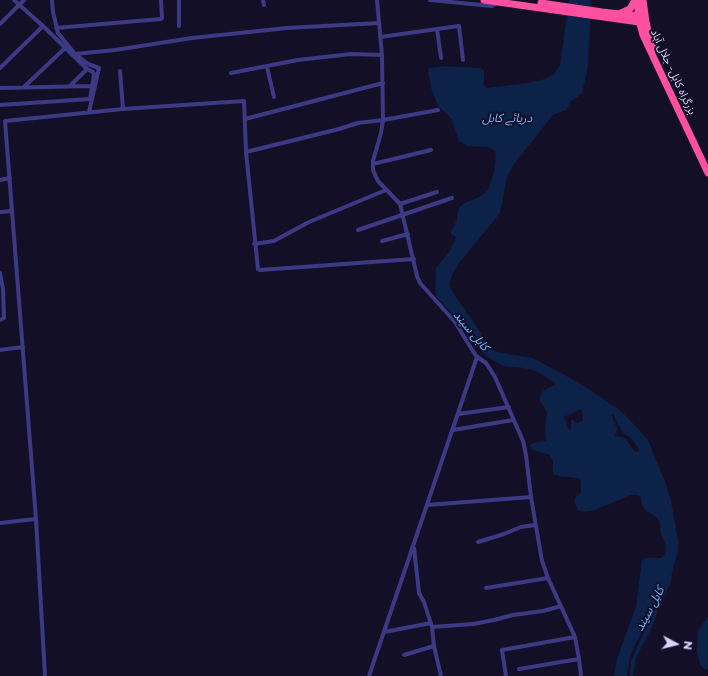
<!DOCTYPE html>
<html>
<head>
<meta charset="utf-8">
<style>
	body { margin:0 }
	#map { position:relative; width:708px; height:676px; overflow:hidden; background:#130f26; font-family:Montserrat,sans-serif }
	canvas { display:block }
	.north { position:absolute; left:656px; top:624px; width:40px; height:40px; -webkit-text-stroke:3px #130f26; paint-order:stroke; rotate:97deg; font-size:11px; font-weight:700; line-height:16px; text-align:center; color:#d9d4ff }
	.north::after { content:''; display:block; margin:auto; width:14px; height:18px; background:#d9d4ff; clip-path:polygon(50% 0,100% 100%,50% 72%,0 100%) }
</style>
</head>
<body>
<div id="map">
<canvas width="708" height="676"></canvas>
<div class="north">N</div>
</div>
<script>
const ctx = document.querySelector('canvas').getContext('2d');
ctx.lineJoin = 'round';
function fillPath(path, color) {
  ctx.fillStyle = color;
  ctx.fill(path, 'evenodd');
}
function poly(rows) {
  const path = new Path2D();
  for (const r of rows) {
    path.moveTo(r[0], r[1]);
    for (let i = 2; i < r.length; i += 2) path.lineTo(r[i], r[i + 1]);
  }
  return path;
}
function trace(path, color, width, dash) {
  ctx.strokeStyle = color;
  ctx.lineWidth = width;
  ctx.lineCap = dash ? 'butt' : 'round';
  ctx.setLineDash(dash || []);
  ctx.stroke(path);
}
function drawText(font, color, halo, rows, align = 'center') {
  ctx.font = font + ' Montserrat,"Noto Sans Arabic",sans-serif';
  ctx.lineWidth = 4;
  ctx.setLineDash([]);
  ctx.textBaseline = 'middle';
  ctx.strokeStyle = halo;
  ctx.fillStyle = color;
  for (const [text, x, y, turn = 0] of rows) {
    ctx.save();
    ctx.translate(x, y);
    ctx.rotate((+turn || 0) * Math.PI / 180);
    ctx.textAlign = isNaN(turn) ? turn : align;
    if (halo) ctx.strokeText(text, 0, 0);
    ctx.fillText(text, 0, 0);
    ctx.restore();
  }
}
fillPath(poly([
	[569,0,591,0,588,67,582,93,576,98,571,101,566,110,553,115,514,164,507,177,500,213,459,263,452,275,449,285,452,291,490,346,495,351,502,353,533,358,581,384,618,409,628,418,648,440,666,484,671,501,678,541,678,552,672,572,671,582,658,608,654,623,636,658,633,676,630,676,631,661,653,612,636,643,629,660,627,676,614,676,618,656,636,607,642,560,646,558,662,558,665,554,666,546,661,534,660,522,655,516,646,511,642,505,641,497,637,495,631,495,595,510,585,512,580,511,578,509,574,501,575,498,581,492,581,480,577,478,559,476,553,474,553,462,550,455,533,450,530,446,532,443,546,441,545,429,547,412,540,401,540,397,543,391,548,388,555,385,555,383,536,371,524,368,503,366,489,358,482,352,463,326,441,302,437,297,435,287,436,268,450,251,456,237,451,234,451,232,457,219,459,208,464,203,480,197,488,190,494,172,496,156,495,151,489,147,468,146,459,141,451,118,438,106,431,88,428,69,430,68,445,66,480,68,484,70,484,85,486,88,527,83,545,79,554,74,560,65],
	[580,409,582,411,583,420,577,423,573,420,571,420,571,429,569,430,564,417],
	[611,414,613,414,623,433,631,438,639,449,638,452,635,452,625,438,615,436,617,429],
	[708,616,708,670,704,668,700,665,697,652,698,631]
]), '#0c2248');
trace(poly([
	[52,0,53,12,58,33,75,54,88,64,99,68,89,112],
	[263,0,264,5],
	[377,0,382,55,383,120,381,133,373,161,373,170,378,181,400,204,417,276,420,283,455,322,476,356,486,363,495,377,523,441,526,455,531,497,542,561,548,578,575,637,579,659,581,676],
	[430,0,492,6,498,2],
	[0,24,24,0],
	[179,26,179,0],
	[56,28,161,19,162,18,161,0],
	[437,29,441,58],
	[380,37,459,26,463,60],
	[75,54,115,50,192,38,287,28,379,23],
	[267,67,274,97],
	[0,68,43,26],
	[120,71,123,109],
	[231,73,298,60,351,54,382,55],
	[70,86,87,69],
	[24,87,65,48],
	[0,88,91,86],
	[0,105,90,99,94,75,93,72,87,69,43,26,14,0],
	[245,119,383,83],
	[246,152,339,129,358,123,383,120,438,110],
	[373,164,431,150],
	[0,180,10,178],
	[400,204,437,192],
	[0,212,12,211],
	[358,230,452,198],
	[382,241,408,234],
	[254,244,274,241,309,222,386,190],
	[0,273,3,289,4,318,0,320],
	[0,350,23,347],
	[458,414,509,407],
	[453,430,513,420],
	[427,505,531,497],
	[0,523,36,519],
	[478,542,504,534,521,527,535,525],
	[414,548,419,593,424,602,432,627,434,646,441,676],
	[486,588,548,578],
	[432,627,473,624,494,620,513,615,543,611,561,606],
	[384,632,431,623],
	[404,655,434,646],
	[519,669,579,659],
	[45,676,36,519,5,121,123,109,244,101,246,152,258,269,260,270,414,259],
	[369,676,477,357],
	[506,676,502,650,575,637]
]), '#3d3a85', 4);
trace(poly([
	[484,0,639,22],
	[638,0,638,16,643,35,708,173],
	[643,0,646,22,649,35,654,49],
	[541,3,602,12,638,16],
	[621,13,630,9,635,0]
]), '#ff4fa3', 7);
drawText('11px', '#d9d4ff', '#130f26', [
	["بزرگراه کابل- جلال آباد",673,72,65]
]);
drawText('italic 12px', '#62b6ff', '#130f26', [
	["دریائے کابل",507,118],
	["کابل سيند",471,331,50],
	["کابل سيند",650,609,-62]
]);
</script>
</body>
</html>
